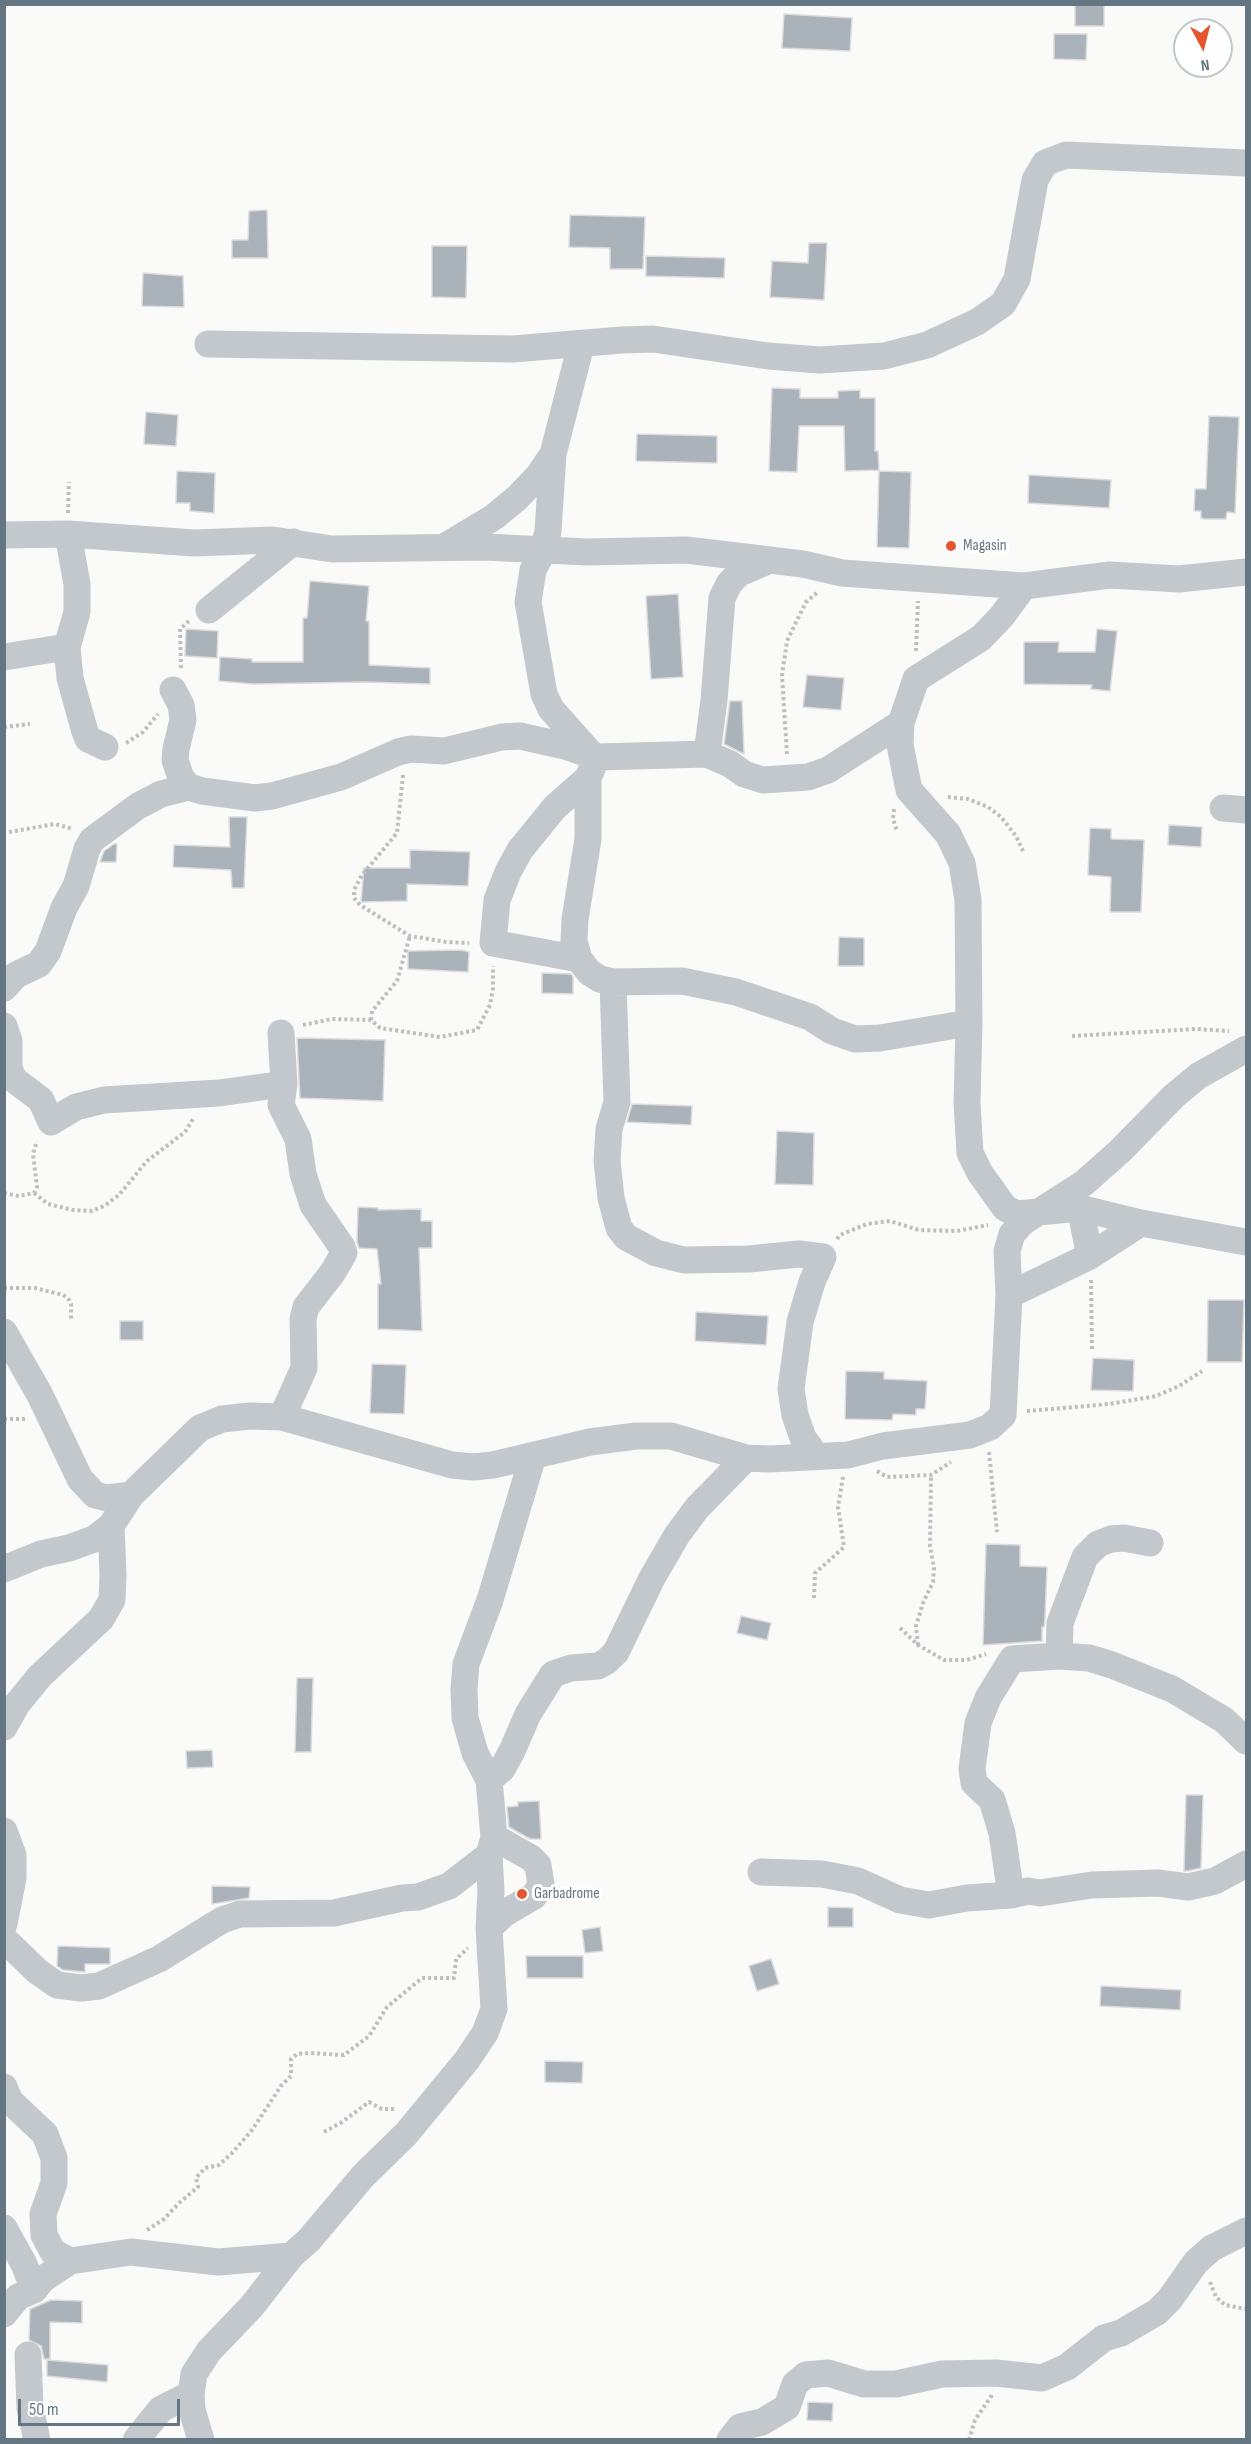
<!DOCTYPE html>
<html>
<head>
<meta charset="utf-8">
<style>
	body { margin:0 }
	#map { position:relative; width:1251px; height:2444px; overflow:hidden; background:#fafaf8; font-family:"Sofia Sans Condensed",sans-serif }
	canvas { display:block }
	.frame { position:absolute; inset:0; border:6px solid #657683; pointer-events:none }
	.north { position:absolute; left:1173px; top:18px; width:60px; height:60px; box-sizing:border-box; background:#fff; border:2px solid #c1c8cd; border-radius:50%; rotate:173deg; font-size:16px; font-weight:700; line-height:24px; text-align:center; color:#657683 }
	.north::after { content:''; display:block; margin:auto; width:21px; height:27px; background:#e4572e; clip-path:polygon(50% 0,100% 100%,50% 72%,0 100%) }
	.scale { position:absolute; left:18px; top:2399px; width:162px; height:27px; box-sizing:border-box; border:3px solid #657683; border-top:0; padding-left:8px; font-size:18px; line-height:21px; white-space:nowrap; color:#657683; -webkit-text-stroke:4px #fff; paint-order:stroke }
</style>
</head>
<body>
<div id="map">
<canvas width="1251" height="2444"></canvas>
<div class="frame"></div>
<div class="north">N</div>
<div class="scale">50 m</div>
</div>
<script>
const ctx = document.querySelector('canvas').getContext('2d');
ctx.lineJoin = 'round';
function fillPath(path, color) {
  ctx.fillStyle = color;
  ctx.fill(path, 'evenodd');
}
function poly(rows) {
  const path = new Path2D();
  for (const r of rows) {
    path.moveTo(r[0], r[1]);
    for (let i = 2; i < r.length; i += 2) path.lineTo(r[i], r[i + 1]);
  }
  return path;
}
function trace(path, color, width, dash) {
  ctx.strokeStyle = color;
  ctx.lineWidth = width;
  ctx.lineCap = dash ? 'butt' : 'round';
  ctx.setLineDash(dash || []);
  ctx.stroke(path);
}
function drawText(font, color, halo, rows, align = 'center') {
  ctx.font = font + ' "Sofia Sans Condensed",sans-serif';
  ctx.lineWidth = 6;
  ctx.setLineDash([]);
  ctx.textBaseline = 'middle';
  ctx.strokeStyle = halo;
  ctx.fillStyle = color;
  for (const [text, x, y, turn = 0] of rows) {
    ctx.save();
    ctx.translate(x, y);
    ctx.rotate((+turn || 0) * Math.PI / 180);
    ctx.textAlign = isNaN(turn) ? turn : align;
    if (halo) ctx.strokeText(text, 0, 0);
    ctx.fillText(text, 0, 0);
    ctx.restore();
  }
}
const building = poly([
	[1075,4,1104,4,1104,26,1075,26,1075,4],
	[784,14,852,18,850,51,782,48,784,14],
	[1054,34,1087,34,1086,60,1054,59,1054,34],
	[267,210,268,258,232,258,232,240,248,240,249,211,267,210],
	[570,215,645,217,643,269,610,269,610,248,569,247,570,215],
	[809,243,827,243,824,300,770,297,772,261,808,263,809,243],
	[432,246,467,246,466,298,432,297,432,246],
	[646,256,725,258,724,278,646,276,646,256],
	[143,273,183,276,184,307,142,306,143,273],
	[772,388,800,389,800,398,838,398,838,391,860,390,860,398,875,398,875,451,878,451,879,470,845,471,844,426,799,426,797,472,769,471,772,388],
	[146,412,178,415,176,446,144,444,146,412],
	[1209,416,1239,417,1235,513,1227,512,1226,519,1204,519,1201,518,1201,511,1194,511,1195,489,1206,489,1209,416],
	[637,434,717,436,717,463,636,461,637,434],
	[177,471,215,473,214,513,190,511,190,503,176,503,177,471],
	[879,471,911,472,909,548,877,547,879,471],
	[1029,475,1111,480,1109,508,1028,503,1029,475],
	[310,581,369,586,366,621,369,621,369,665,430,668,430,684,365,682,254,684,219,681,220,657,252,659,252,662,303,662,303,618,307,618,310,581],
	[678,594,683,677,651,679,646,596,678,594],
	[186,629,218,631,217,658,185,656,186,629],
	[1097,629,1117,631,1110,691,1091,689,1092,685,1024,684,1024,642,1059,642,1058,652,1095,652,1097,629],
	[807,675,844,678,841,710,803,707,807,675],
	[730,701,742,701,744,754,724,744,730,701],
	[229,817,247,817,244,888,232,888,231,870,173,867,174,845,230,847,229,817],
	[1169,825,1202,827,1201,847,1168,845,1169,825],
	[1090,828,1111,829,1111,839,1144,840,1141,912,1110,912,1111,877,1088,875,1090,828],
	[114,844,117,844,116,862,100,862,104,851,114,844],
	[410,850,470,852,468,886,407,884,407,901,361,902,364,868,410,868,410,850],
	[839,937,864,938,864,966,838,966,839,937],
	[461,950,469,952,468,972,408,969,408,951,461,950],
	[542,973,571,974,573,977,573,994,542,993,542,973],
	[297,1038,385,1040,383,1101,300,1098,297,1038],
	[632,1104,692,1106,691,1125,627,1122,632,1104],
	[777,1131,814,1133,813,1185,775,1184,777,1131],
	[358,1207,378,1208,378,1210,421,1209,421,1221,432,1221,432,1248,419,1248,422,1331,378,1329,378,1284,381,1284,377,1249,359,1248,357,1242,358,1207],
	[1208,1300,1244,1300,1242,1362,1207,1362,1208,1300],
	[696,1312,768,1316,766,1345,695,1341,696,1312],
	[120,1321,143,1321,143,1340,120,1340,120,1321],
	[1093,1358,1134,1360,1133,1391,1091,1390,1093,1358],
	[372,1364,406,1365,404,1414,370,1413,372,1364],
	[846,1371,884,1372,884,1379,927,1381,925,1409,916,1409,916,1415,893,1414,892,1420,845,1419,846,1371],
	[986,1544,1020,1545,1020,1566,1047,1567,1045,1618,1044,1627,1042,1627,1042,1641,983,1645,986,1544],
	[741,1616,771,1623,767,1640,737,1633,741,1616],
	[297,1678,313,1678,311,1752,295,1752,297,1678],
	[212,1750,213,1767,187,1768,186,1751,212,1750],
	[1186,1795,1203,1795,1201,1868,1187,1871,1184,1871,1186,1795],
	[539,1801,541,1839,530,1839,509,1827,507,1807,518,1806,518,1802,539,1801],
	[212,1886,250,1887,249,1898,212,1904,212,1886],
	[828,1907,853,1908,853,1927,828,1927,828,1907],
	[600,1927,603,1951,585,1953,582,1930,600,1927],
	[58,1946,110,1948,110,1964,85,1964,85,1972,63,1970,57,1966,58,1946],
	[526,1956,583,1956,583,1978,527,1978,526,1956],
	[771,1959,779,1984,757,1991,749,1966,771,1959],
	[1101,1986,1181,1990,1180,2010,1100,2006,1101,1986],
	[545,2061,583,2062,582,2083,545,2082,545,2061],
	[51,2300,82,2301,82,2323,50,2322,50,2359,44,2359,41,2346,29,2340,30,2309,51,2300],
	[47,2360,108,2365,107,2382,47,2376,47,2360],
	[808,2402,833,2403,832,2421,807,2420,808,2402]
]);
fillPath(building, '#aab3b9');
trace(building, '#dcdcda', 1.5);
trace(poly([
	[68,513,69,482],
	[916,651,918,601],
	[181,668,180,629,190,620],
	[4,727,30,724],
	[126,743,143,732,158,714],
	[787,754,782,675,787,641,806,602,818,592],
	[403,775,397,833,362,875,354,890,354,898,360,905,410,936,447,942,469,943],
	[948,797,968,799,988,807,1001,817,1016,836,1024,853],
	[894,809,893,819,897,831],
	[9,832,55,824,73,829],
	[371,1020,372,1011,397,981,410,936],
	[303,1025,332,1019,371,1020,380,1028,440,1037,477,1030,490,1005,493,988,493,966],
	[1072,1036,1196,1029,1229,1031],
	[4,1193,19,1196,34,1193,37,1187,33,1154,37,1141],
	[34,1193,48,1204,73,1210,92,1211,104,1206,119,1195,147,1161,185,1132,193,1119],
	[837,1239,840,1235,867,1224,890,1221,919,1230,957,1231,988,1225],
	[1091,1280,1092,1351],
	[4,1288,35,1288,63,1295,68,1298,71,1304,71,1321],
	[1027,1411,1109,1404,1156,1396,1179,1386,1202,1371],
	[4,1419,27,1419],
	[989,1452,997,1532],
	[877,1471,887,1477,931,1475,951,1462],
	[814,1598,815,1573,844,1547,838,1507,843,1477],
	[900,1628,918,1645,944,1660,967,1660,986,1654],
	[918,1645,916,1626,923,1603,933,1582,934,1568,930,1546,931,1475],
	[324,2132,342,2122,369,2102,382,2109,396,2109],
	[147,2230,164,2219,179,2203,198,2187,196,2178,205,2168,219,2165,233,2152,252,2130,281,2086,291,2076,291,2059,297,2054,310,2053,344,2055,369,2036,387,2007,422,1978,454,1978,456,1959,468,1948],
	[1210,2282,1216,2297,1225,2305,1246,2309],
	[969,2440,975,2420,992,2395]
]), '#bbbfc2', 4, [3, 3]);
trace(poly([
	[208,344,513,349,622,340,653,339,768,356,820,360,884,356,927,345,977,322,1003,304,1017,279,1035,180,1045,163,1066,155,1246,163],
	[553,454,548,531,543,551,533,570,528,602,544,694,551,709,592,755],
	[4,535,68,534,194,543,273,540,332,549,485,547,587,552,686,550,803,564,842,573,1024,586,1110,575,1179,579,1246,572],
	[444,547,494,517,517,498,538,476,553,454,581,345],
	[1024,586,1002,616,981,638,916,679,901,723,900,745,909,790,948,834,962,863,968,900,969,1023,967,1103,970,1153,980,1173,1005,1208,1017,1214,1080,1208,1141,1223],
	[209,610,293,542],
	[67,647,70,678,85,732,88,739,105,747],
	[4,657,67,647,77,612,77,584,68,534],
	[173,690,181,705,183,720,176,749,175,760,181,778,189,787],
	[901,723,828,770,808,777,763,780,744,774,730,764,707,754,597,757,588,778,555,807,520,850,508,872,497,900,493,943,579,959,589,972,600,979,613,982,682,981,736,992,810,1017,832,1031,855,1039,880,1038,969,1023],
	[707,754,714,700,722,598,729,584,738,574,770,560],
	[1223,808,1246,810],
	[579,959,574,941,575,919,588,839,588,778],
	[613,982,617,1102,609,1129,607,1161,611,1198,619,1228,626,1237,656,1253,684,1260,749,1259,799,1254,823,1257,812,1282,800,1322,791,1389,795,1415,803,1438,816,1456],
	[4,988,16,975,39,964,48,951,64,908,76,886,87,849,92,840,138,806,161,794,189,787,202,791,255,798,272,796,341,777,398,752,411,749,444,751,502,737,520,736,565,746,597,757],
	[4,1026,9,1041,9,1066,11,1074,16,1081,41,1100,51,1122,76,1107,104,1100,219,1093,284,1084],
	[281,1033,284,1084,281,1105,298,1139,303,1174,313,1205,342,1247,344,1253,333,1272,306,1307,303,1319,304,1368,282,1417],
	[1080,1208,1090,1256],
	[1009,1295,1007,1251,1012,1234,1023,1222,1084,1183,1120,1151,1174,1096,1198,1076,1246,1049],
	[4,1332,40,1395,80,1479,95,1495,107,1498,131,1495],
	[4,1569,41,1554,69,1548,94,1539,111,1526,131,1495,200,1428,222,1419,250,1416,282,1417,452,1465,473,1467,493,1465,590,1442,636,1436,671,1436,746,1458,769,1459,848,1455,883,1446,970,1435,990,1427,1003,1415,1009,1295,1090,1256,1141,1223,1246,1242],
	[1059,1656,1060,1623,1085,1557,1098,1544,1111,1539,1124,1538,1150,1543],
	[4,1727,17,1704,40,1676,101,1619,112,1600,113,1575,111,1526],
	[489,1780,502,1769,512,1751,528,1714,553,1674,571,1668,598,1666,607,1661,616,1652,652,1578,677,1535,697,1508,746,1458],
	[4,1831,13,1855,13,1878,4,1924],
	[761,1872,822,1874,858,1881,900,1900,929,1905,967,1898,1011,1895,1028,1891,1040,1893,1092,1885,1158,1883,1188,1887,1215,1881,1246,1864],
	[1011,1895,1002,1833,992,1800,974,1783,972,1769,978,1723,988,1698,1012,1659,1059,1656,1089,1658,1112,1665,1172,1689,1224,1720,1246,1741],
	[489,1928,505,1913,534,1896,541,1885,538,1865,531,1858,494,1837],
	[4,1939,37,1971,57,1985,81,1988,99,1986,159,1959,222,1920,240,1914,334,1913,402,1898,418,1897,449,1886,489,1855],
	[4,2087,10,2101,45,2134,54,2158,54,2183,43,2214,44,2235,53,2252,70,2261],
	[4,2228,24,2264,34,2290],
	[4,2314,18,2297,34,2290,43,2279,70,2261,131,2252,218,2262,291,2256,309,2240,363,2176,406,2134,467,2060,485,2033,494,2009,489,1928,491,1891,489,1855,494,1837,489,1780,475,1753,465,1718,464,1689,466,1664,490,1600,533,1456],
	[28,2355,30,2408,37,2440],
	[191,2394,192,2410,201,2440],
	[136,2440,161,2409,191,2394,194,2374,209,2351,252,2306,291,2256],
	[730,2440,740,2427,762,2422,787,2407,795,2384,806,2375,828,2373,864,2384,896,2384,942,2374,996,2373,1042,2378,1067,2367,1104,2338,1121,2333,1157,2312,1170,2299,1196,2262,1212,2248,1246,2231]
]), '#c3c8cc', 27);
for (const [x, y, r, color] of [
	[951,546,6,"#e4572e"],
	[522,1894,6,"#e4572e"]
]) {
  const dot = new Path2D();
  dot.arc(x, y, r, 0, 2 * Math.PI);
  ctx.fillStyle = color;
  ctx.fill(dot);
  trace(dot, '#fff', 2);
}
drawText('16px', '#657683', '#fff', [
	["Magasin",963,546],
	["Garbadrome",534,1894]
], 'left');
</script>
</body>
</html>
